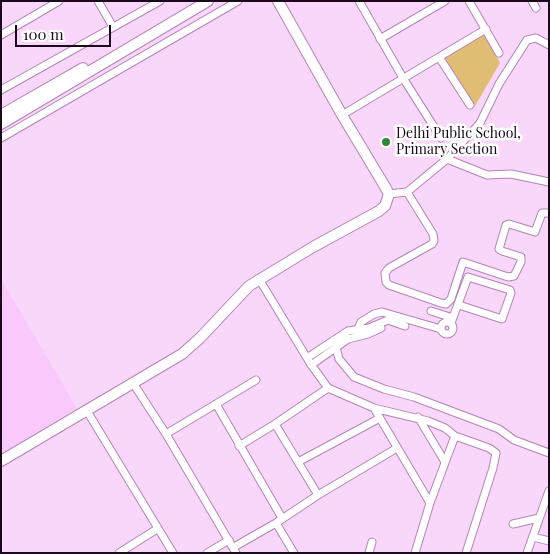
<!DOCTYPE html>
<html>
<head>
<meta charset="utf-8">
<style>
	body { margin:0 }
	#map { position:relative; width:550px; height:554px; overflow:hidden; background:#f8d7fa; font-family:"Playfair Display",serif }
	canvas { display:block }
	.frame { position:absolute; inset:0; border:2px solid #1b081c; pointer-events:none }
	.scale { position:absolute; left:15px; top:25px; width:96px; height:22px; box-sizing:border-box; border:2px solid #1b081c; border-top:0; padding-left:6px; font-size:15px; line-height:18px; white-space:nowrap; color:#1b081c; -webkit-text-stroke:4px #fff; paint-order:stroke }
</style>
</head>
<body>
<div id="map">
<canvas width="550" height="554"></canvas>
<div class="frame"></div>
<div class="scale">100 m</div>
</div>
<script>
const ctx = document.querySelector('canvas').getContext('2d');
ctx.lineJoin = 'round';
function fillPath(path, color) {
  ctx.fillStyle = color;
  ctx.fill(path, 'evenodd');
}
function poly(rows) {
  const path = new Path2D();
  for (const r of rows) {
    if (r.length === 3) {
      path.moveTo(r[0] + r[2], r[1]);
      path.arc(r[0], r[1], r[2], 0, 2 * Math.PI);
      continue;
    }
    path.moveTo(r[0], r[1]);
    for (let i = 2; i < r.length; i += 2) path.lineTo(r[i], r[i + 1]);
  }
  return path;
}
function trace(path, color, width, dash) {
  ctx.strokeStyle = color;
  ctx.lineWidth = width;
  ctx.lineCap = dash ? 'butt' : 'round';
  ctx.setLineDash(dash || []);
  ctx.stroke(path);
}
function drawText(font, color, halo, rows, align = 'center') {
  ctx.font = font + ' "Playfair Display",serif';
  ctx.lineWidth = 5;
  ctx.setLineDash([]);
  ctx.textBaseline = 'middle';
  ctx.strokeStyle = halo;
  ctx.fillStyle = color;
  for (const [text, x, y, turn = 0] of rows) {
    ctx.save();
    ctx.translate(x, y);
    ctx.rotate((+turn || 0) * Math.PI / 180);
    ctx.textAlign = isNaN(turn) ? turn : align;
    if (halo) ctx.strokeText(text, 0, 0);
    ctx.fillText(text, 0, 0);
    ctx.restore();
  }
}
fillPath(poly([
	[1,279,77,408,1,454]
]), '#fac9fc');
fillPath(poly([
	[485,33,500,63,475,106,443,57]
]), '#e0bd72');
const street = poly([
	[98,1,113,27],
	[359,1,403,78,441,138],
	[469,1,499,53],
	[532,1,536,8],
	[1,35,59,1],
	[380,39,445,1],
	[439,57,470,105],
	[1,90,160,1],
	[342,115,486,29],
	[1,138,238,1],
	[447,159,487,175,511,174,549,182],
	[407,192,433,234,434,241,432,244,389,268,385,273,386,282,389,285,441,303,446,304,451,299,463,262,508,277,514,276,521,262,521,257,502,251,499,249,506,225,509,224,535,232,542,213,549,213],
	[389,194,407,192,447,159,480,123,499,84,527,40,536,38,549,45],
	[259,279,310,363,328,388,374,408,428,421,445,428,455,436,489,448,496,453,493,468,466,553],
	[431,311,453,318],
	[447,328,6],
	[451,323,468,277,510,290,511,293,502,319,459,305],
	[357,331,361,322,374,314,382,312,441,329],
	[334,340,339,359,354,377,384,389,414,397,499,429,514,440,549,453],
	[307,358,348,331,369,328,388,320,405,326],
	[311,365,348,339,368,334,381,328],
	[133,383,166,434,236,553],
	[216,404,282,518],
	[374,408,430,503],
	[87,411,173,553],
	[418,417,445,462],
	[275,424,318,495],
	[166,434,256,380],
	[239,446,275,424,328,388],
	[298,462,380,418],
	[276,523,294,553],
	[513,524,539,518],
	[533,537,549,541],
	[234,547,276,523,318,495,397,448],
	[119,553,157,529],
	[207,553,229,540],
	[369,553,372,542],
	[415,553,430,503,455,436],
	[527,553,549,491]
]);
const secondary = poly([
	[1,115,83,68],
	[1,124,208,1],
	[1,461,182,354,200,338,249,286,313,247,379,211,385,206,389,194,384,185,342,115,278,1]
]);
trace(street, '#b682b8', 9);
trace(secondary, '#b682b8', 12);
trace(street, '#fff', 7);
trace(secondary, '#fff', 10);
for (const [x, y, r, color] of [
	[386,142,5,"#2e8737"]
]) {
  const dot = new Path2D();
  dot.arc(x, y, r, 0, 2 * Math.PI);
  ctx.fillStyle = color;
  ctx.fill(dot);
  trace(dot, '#fff', 2);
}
drawText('14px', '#1b081c', '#fff', [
	["Delhi Public School,",396,134],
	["Primary Section",396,150]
], 'left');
</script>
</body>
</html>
